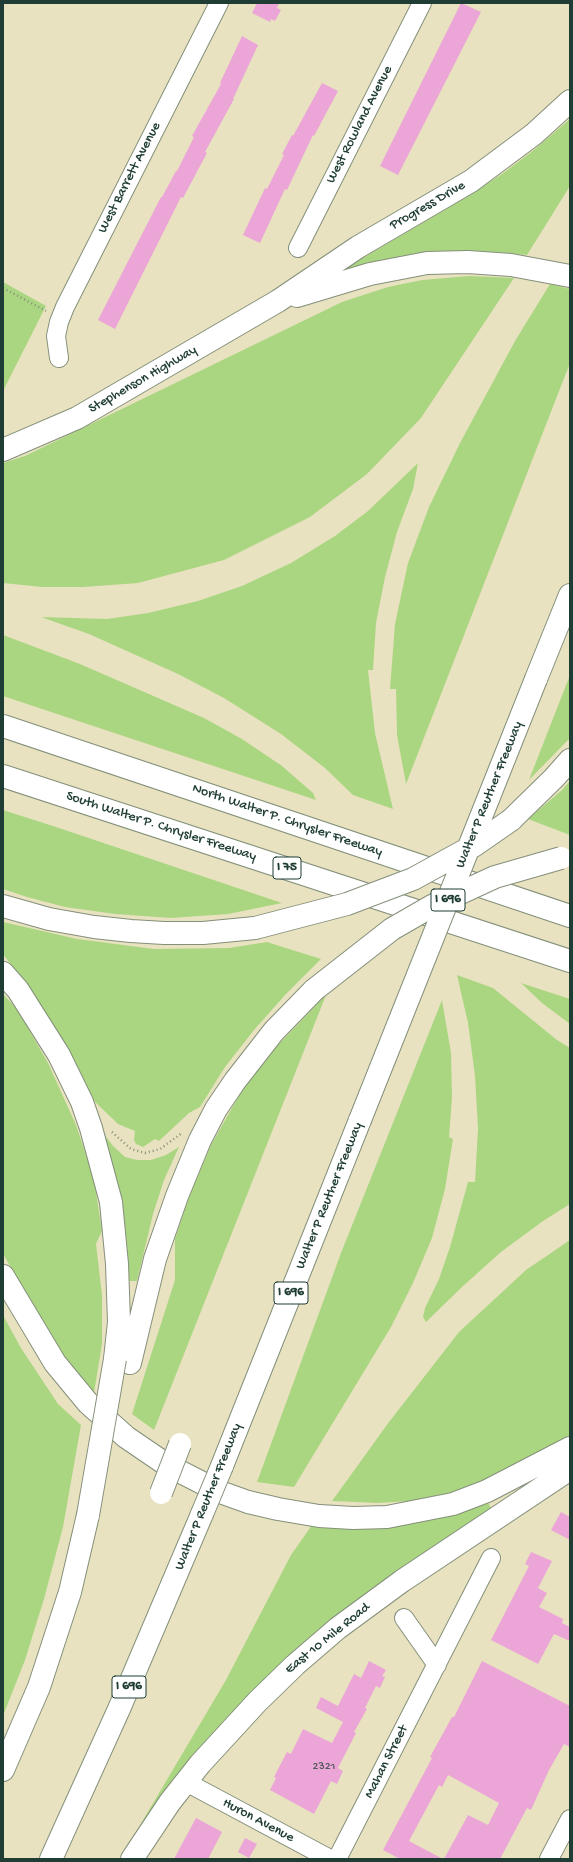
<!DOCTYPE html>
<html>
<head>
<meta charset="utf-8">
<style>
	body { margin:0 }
	#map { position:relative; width:573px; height:1862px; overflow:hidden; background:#e8e2c0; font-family:"Gochi Hand",sans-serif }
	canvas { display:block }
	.frame { position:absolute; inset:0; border:4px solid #1f3d34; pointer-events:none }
</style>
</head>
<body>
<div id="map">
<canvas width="573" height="1862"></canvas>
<div class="frame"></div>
</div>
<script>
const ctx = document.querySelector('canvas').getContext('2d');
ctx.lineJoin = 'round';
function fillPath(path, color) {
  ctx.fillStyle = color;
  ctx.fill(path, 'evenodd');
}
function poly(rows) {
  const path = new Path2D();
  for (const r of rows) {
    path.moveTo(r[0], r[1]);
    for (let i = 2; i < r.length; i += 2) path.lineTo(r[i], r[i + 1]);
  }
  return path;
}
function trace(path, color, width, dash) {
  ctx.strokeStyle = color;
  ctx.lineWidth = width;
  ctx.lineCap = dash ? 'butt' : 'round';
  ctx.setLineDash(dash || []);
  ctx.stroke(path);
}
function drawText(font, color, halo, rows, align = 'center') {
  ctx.font = font + ' "Gochi Hand",sans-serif';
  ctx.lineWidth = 3.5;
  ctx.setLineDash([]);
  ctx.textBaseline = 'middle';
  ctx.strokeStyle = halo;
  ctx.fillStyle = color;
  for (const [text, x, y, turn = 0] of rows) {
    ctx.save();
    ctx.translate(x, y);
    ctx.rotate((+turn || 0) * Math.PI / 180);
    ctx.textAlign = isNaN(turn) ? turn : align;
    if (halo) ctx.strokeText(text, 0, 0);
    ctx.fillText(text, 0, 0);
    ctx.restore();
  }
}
fillPath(poly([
	[570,119,570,186,527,255,494,252,461,251,428,253,329,278,470,195,502,174,534,150],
	[469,276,514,278,421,418,367,474,310,517,224,560,138,583,83,587,42,587,3,583,3,463,25,456,342,302,388,287,422,280],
	[3,282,46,306,3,391],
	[550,284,570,289,570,363,406,784,397,735,396,689,390,689,395,624,408,563,429,507,460,443,515,341],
	[418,463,413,489,397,532,385,577,376,623,373,670,368,670,375,733,393,809,353,795,325,768,281,734,224,698,178,674,89,634,41,617,107,619,148,613,198,601,242,586,291,563,335,536,368,511],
	[3,635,80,664,204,718,242,739,282,766,313,793,316,800,3,696],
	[570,675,570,738,529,780],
	[570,781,570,835,528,819,562,790],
	[3,810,59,828,282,903,228,914,171,918,115,914,65,907,27,897,3,889],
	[3,922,77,939,154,949,229,948,267,942,321,959,286,994,254,1030,225,1067,200,1107,189,1113,159,1141,155,1139,143,1147,136,1144,134,1140,135,1131,118,1124,91,1098,83,1077,60,1035,39,1002,3,954],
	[457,975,493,988,557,1040,570,1048,570,1204,543,1221,501,1252,462,1287,426,1322,423,1317,425,1308,439,1279,450,1247,468,1182,475,1182,478,1129,475,1076,468,1023],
	[521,983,570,999,570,1024,542,1003],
	[3,994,17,1009,48,1063,76,1125,94,1179,102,1231,96,1244,102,1295,102,1344,94,1393,79,1378,64,1357,3,1254],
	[326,995,154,1430,132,1414,175,1280,175,1239,189,1197,211,1145,241,1092,274,1049],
	[442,1000,451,1053,452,1097,449,1137,453,1139,445,1189,432,1238,413,1283,391,1327,294,1487,257,1482,341,1253],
	[101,1130,113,1146,125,1157,137,1160,151,1160,166,1155,179,1147,164,1180,153,1214,137,1281,128,1281,127,1242,121,1203],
	[570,1240,570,1436,524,1463,476,1485,425,1500,378,1503,332,1501,389,1422,459,1332,526,1270],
	[3,1315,21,1348,58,1404,81,1425,63,1527,44,1599,25,1660,3,1716],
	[488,1503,492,1509,179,1775,133,1837,226,1680,291,1555,312,1525,395,1526,435,1519]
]), '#abd681');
fillPath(poly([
	[257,3,279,3,277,8,281,10,275,21,271,19,270,22,252,13],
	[461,3,481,12,398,175,380,166],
	[242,36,258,45,233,99,234,99,205,152,207,153,183,198,181,197,115,329,98,320,161,197,162,197,176,171,177,171,194,137,192,136,221,84,220,83],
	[322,83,338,91,314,136,313,135,287,190,285,189,260,243,243,235,265,188,267,189,284,155,282,154,292,135,293,136],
	[561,1512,570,1517,570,1540,551,1530],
	[531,1552,552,1561,538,1588,547,1593,539,1607,563,1619,562,1623,570,1627,570,1641,554,1634,538,1664,491,1640,529,1566,525,1564],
	[369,1661,386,1670,382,1676,385,1677,380,1688,376,1686,365,1708,367,1709,354,1732,356,1733,338,1768,343,1771,337,1784,331,1781,314,1814,270,1790,276,1778,274,1777,287,1752,291,1754,303,1729,332,1743,343,1722,316,1708,321,1697,338,1706,354,1674,361,1678],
	[482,1661,570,1706,570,1747,564,1744,549,1770,531,1810,527,1808,500,1859,444,1859,468,1815,488,1825,499,1803,448,1775,442,1787,439,1785,409,1841,443,1859,400,1859,383,1850,432,1758,430,1757,452,1717,454,1717],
	[196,1818,222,1832,208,1859,174,1859],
	[245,1838,257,1844,249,1858,238,1852]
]), '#eba5d6');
const minor = poly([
	[298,248,422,3],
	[59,358,56,336,59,322,65,307,219,3],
	[404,1618,437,1665],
	[186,1782,330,1859],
	[337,1859,491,1558],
	[549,1859,570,1819]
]);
const major = poly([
	[297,296,370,274,427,263,468,262,511,265,570,276],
	[3,450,77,418,278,301,358,247,471,181,534,134,570,101],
	[3,1276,55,1363,88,1403,126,1437,167,1465,220,1492,248,1502,278,1509,319,1516,353,1518,387,1517,453,1504,487,1491,570,1448],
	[132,1859,170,1802,200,1764,257,1702,295,1665,338,1628,402,1581,570,1469]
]);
const highway = poly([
	[536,679,570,595],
	[3,726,570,916],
	[3,776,570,961],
	[511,820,554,778,570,760],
	[3,906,49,919,94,927,131,931,164,933,203,933,255,928],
	[3,973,18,990,59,1055,82,1102,91,1128,111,1202,117,1264,119,1322,115,1359],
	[130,1363,155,1259,177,1196,200,1140,216,1109,235,1081,274,1031,314,990],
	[222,1466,360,1120],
	[3,1770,39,1687,70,1592,88,1515],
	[51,1859,119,1709,202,1514]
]);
trace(minor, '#84907a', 20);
trace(major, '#84907a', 24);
trace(highway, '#84907a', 24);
trace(poly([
	[3,288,46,311],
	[112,1132,131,1149,145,1153,160,1149,182,1133]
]), '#84907a', 2.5, [1, 3]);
trace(minor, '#fff', 18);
trace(major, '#fff', 22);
trace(highway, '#fff', 22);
const highwayBridge = poly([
	[255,928,347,904,413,879,475,845,511,820],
	[314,990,392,929,432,906,495,877,561,858],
	[360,1120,536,679],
	[161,1493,180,1444],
	[202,1514,222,1466],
	[88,1515,115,1359]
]);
trace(highwayBridge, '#84907a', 24, []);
trace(highwayBridge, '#fff', 22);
drawText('12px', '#52575c', null, [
	["2321",324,1767]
]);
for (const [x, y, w] of [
	[287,868,28],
	[448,900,34],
	[291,1293,34],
	[129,1687,34]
]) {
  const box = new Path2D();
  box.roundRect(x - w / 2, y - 11, w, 22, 3);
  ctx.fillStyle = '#fff';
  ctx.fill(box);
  trace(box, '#1f3d34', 1);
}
drawText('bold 13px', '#1f3d34', null, [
	["I 75",287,868],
	["I 696",448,900],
	["I 696",291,1293],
	["I 696",129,1687]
]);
drawText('14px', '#1f3d34', '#fff', [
	["West Rowland Avenue",360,125,-63],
	["West Barrett Avenue",130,178,-63],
	["Progress Drive",428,206,-30],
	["Stephenson Highway",143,380,-30],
	["Walter P Reuther Freeway",490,795,-68],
	["North Walter P. Chrysler Freeway",287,821,19],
	["South Walter P. Chrysler Freeway",161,827,18],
	["Walter P Reuther Freeway",330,1196,-68],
	["Walter P Reuther Freeway",209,1497,-68],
	["East 10 Mile Road",328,1639,-39],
	["Mahan Street",387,1762,-63],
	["Huron Avenue",258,1821,28]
]);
</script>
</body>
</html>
